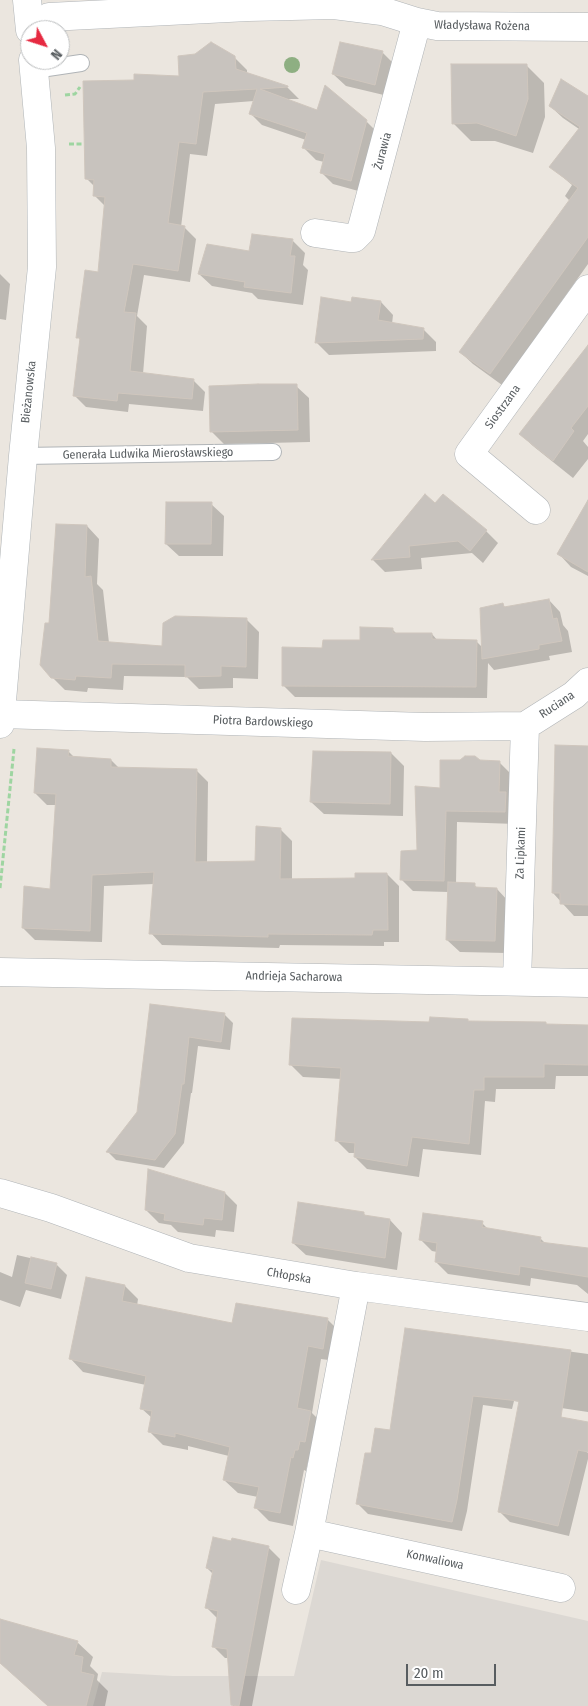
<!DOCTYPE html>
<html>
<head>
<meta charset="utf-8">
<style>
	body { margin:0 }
	#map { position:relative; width:588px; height:1706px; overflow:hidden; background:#ebe6df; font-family:"Fira Sans Condensed",sans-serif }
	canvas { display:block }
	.north { position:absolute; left:20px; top:20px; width:50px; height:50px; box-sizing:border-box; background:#fff; border:1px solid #bcbebf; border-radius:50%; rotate:130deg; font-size:14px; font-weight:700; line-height:20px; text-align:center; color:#585d60 }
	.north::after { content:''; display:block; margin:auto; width:18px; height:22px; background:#e62a41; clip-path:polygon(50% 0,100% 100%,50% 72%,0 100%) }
	.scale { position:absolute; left:406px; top:1664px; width:90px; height:22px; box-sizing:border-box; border:2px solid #585d60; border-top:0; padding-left:6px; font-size:15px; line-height:18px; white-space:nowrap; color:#585d60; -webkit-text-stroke:4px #fff; paint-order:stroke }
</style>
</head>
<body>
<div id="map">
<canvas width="588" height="1706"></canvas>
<div class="north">N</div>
<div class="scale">20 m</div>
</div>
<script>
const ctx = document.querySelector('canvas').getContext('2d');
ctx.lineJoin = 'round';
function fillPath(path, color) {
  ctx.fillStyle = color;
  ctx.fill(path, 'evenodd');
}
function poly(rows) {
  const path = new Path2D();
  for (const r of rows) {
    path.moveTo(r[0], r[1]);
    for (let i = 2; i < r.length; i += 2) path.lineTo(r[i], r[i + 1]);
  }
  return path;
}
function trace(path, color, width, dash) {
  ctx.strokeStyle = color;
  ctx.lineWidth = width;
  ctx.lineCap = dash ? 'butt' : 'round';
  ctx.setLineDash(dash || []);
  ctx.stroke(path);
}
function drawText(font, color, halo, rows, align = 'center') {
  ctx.font = font + ' "Fira Sans Condensed",sans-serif';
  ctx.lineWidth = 4.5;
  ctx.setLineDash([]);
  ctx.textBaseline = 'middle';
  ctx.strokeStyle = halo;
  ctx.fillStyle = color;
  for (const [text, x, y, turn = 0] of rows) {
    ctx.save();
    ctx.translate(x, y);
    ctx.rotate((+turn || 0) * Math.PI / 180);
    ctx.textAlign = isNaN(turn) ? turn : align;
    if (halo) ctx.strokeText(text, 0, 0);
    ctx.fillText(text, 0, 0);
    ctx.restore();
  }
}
fillPath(poly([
	[321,1560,588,1621,588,1706,93,1706,102,1672,173,1676,294,1676]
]), '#dcd8d3');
fillPath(poly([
	[382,52,395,65,388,96,346,86,333,74],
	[234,57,247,70,247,74,287,87,299,99,285,99,318,112,366,121,378,133,362,192,333,184,321,172,324,162,316,160,304,148,306,140,262,125,250,113,254,101,215,104,207,156,190,154,181,227,184,227,196,239,190,282,144,275,137,316,147,326,143,374,193,380,205,392,203,411,129,404,128,412,86,407,74,395,81,341,78,337,99,273,105,206,94,195,94,186,86,178,135,81,180,78],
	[526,65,544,83,545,117,533,153,495,141,471,141,453,123],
	[588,98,588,264,502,385,473,364,460,352,570,201,565,196,572,185,551,167,579,129,563,118,550,106],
	[292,240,305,253,303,265,308,270,303,305,258,299,252,293,212,286,199,274,250,253],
	[0,274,10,284,6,320,0,319],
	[353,298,381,302,393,315,392,324,424,330,436,342,436,351,329,355,316,342,353,304],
	[588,347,588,434,583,441,588,447,588,459,573,478,533,446,520,434],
	[296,386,309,398,310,442,224,444,211,431],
	[425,496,435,504,486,531,498,543,483,563,472,553,421,558,422,569,385,572,373,560],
	[211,504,224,516,223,556,179,556,166,544],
	[588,513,588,576,571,567,559,554],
	[57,525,87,526,99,539,97,584,103,590,109,643,164,647,246,619,259,632,258,679,233,678,233,688,199,689,187,677,124,676,123,690,88,688,87,692,65,690,52,677,49,625],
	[549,600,560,612,563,625,568,631,572,652,549,656,550,660,494,670,488,663,487,698,295,697,283,685,323,649,361,641,392,629,397,634,432,634,438,641,476,641,483,648,503,605,506,608],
	[588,747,588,916,574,916,553,893],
	[68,751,75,758,111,760,119,768,196,770,208,782,207,863,256,862,280,829,292,841,292,880,356,879,387,874,399,886,399,942,384,942,384,946,280,945,279,948,162,945,151,933,154,884,104,886,102,942,35,940,23,928,51,890,57,805,47,805,35,793],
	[391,753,404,766,403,816,324,814,311,802],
	[479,761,499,762,511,774,516,824,457,822,456,884,474,885,479,889,497,889,509,902,507,953,460,952,447,940,449,892,413,891,401,879,419,852,441,789],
	[151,1005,224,1014,233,1023,230,1050,198,1046,192,1093,191,1093,184,1143,164,1168,116,1160,108,1152,138,1112],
	[467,1020,470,1023,545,1023,548,1025,588,1026,588,1076,556,1076,555,1089,496,1089,495,1102,485,1101,481,1155,423,1149,419,1177,367,1169,355,1157,355,1153,349,1153,337,1141,342,1079,303,1077,291,1065,430,1023],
	[225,1193,237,1205,234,1232,216,1230,215,1237,178,1232,171,1225,159,1223,146,1210],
	[364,1214,367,1217,390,1220,402,1233,397,1270,306,1255,293,1243],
	[482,1223,488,1229,540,1238,546,1244,588,1250,588,1294,577,1285,531,1278,530,1286,448,1274,436,1262,437,1252,432,1251,420,1239],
	[17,1255,56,1264,67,1275,61,1299,26,1290,20,1307,0,1300,0,1272,12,1277],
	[87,1278,125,1286,138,1299,137,1306,233,1325,327,1319,340,1332,336,1361,321,1359,312,1413,324,1425,311,1463,308,1462,306,1471,304,1470,293,1526,269,1521,256,1508,258,1497,238,1493,224,1480,229,1456,188,1446,188,1450,163,1445,149,1431,152,1418,141,1408,146,1385,83,1372,70,1358],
	[406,1329,588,1354,588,1412,514,1401,512,1409,483,1405,467,1511,462,1531,368,1514,358,1504,372,1455,391,1432],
	[579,1444,588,1453,588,1459,569,1536,510,1522,499,1511],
	[268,1547,280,1559,252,1706,233,1706,229,1658,225,1658,213,1646,218,1619,207,1608,213,1574,207,1568],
	[0,1636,77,1642,93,1657,90,1666,98,1674,97,1680,108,1691,105,1706,48,1706,0,1661]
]), '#0003');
const building = poly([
	[211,42,235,56,236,69,288,86,288,87,260,89,317,110,325,85,367,120,351,181,320,173,325,154,302,148,307,133,249,114,257,89,203,92,196,144,179,142,168,223,185,226,178,271,133,264,124,312,136,313,130,371,194,379,192,399,118,393,117,401,73,396,80,338,76,338,85,270,98,272,105,197,93,196,94,180,85,179,83,81,134,80,134,74,179,76,178,56,195,54,211,42],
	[340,42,383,51,375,85,332,74,340,42],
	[451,64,527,64,528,99,516,136,477,123,452,124,451,64],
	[561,79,588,96,588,237,490,374,459,352,578,188,549,167,580,127,549,106,561,79],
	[252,234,293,239,290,256,295,256,291,293,244,287,245,282,198,274,207,244,249,251,252,234],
	[321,297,351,302,352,297,381,301,378,320,424,328,423,339,315,343,321,297],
	[588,345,588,406,571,428,574,431,553,461,519,434,588,345],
	[258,384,297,384,298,430,210,432,209,386,258,384],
	[425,494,435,503,443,494,487,530,470,551,458,541,409,546,410,557,371,560,425,494],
	[588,500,588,572,557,554,588,500],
	[166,502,212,502,211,544,165,544,166,502],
	[56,524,87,525,85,577,91,576,98,641,162,646,163,623,175,616,247,618,246,667,221,666,221,676,185,677,185,665,112,664,111,678,76,676,75,680,51,678,40,665,45,623,49,623,56,524],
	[549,599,553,619,557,618,562,641,539,645,539,649,482,659,480,608,503,603,504,607,549,599],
	[360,627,393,628,393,633,432,633,432,639,477,640,476,687,282,686,282,647,322,648,323,640,360,640,360,627],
	[555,745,588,746,588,905,560,904,560,893,552,893,555,745],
	[37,748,69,750,68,756,111,759,111,767,197,769,195,862,255,861,256,826,281,828,280,879,355,878,355,873,387,873,388,930,373,930,372,935,268,934,268,937,149,934,154,872,92,875,90,931,22,928,24,886,50,889,56,794,34,793,37,748],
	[313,751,391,752,390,804,310,802,313,751],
	[465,756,475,756,480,760,500,761,499,792,506,792,505,812,446,811,444,881,400,880,401,851,417,850,415,786,440,788,440,760,460,760,465,756],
	[448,882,475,883,475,887,497,888,495,941,446,940,448,882],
	[150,1004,225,1013,221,1042,189,1037,184,1084,182,1084,175,1134,155,1160,106,1152,137,1112,150,1004],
	[430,1017,468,1019,468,1021,546,1022,546,1024,588,1025,588,1065,544,1064,544,1077,484,1077,484,1090,474,1090,469,1144,412,1137,407,1166,354,1157,355,1143,335,1141,341,1068,289,1065,292,1018,429,1022,430,1017],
	[148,1169,225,1192,222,1220,204,1218,203,1225,164,1220,165,1214,145,1210,148,1169],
	[298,1202,364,1212,364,1215,390,1219,385,1258,292,1243,298,1202],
	[423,1213,483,1221,482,1227,541,1237,540,1242,588,1248,588,1277,520,1266,519,1275,435,1262,437,1243,419,1240,423,1213],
	[31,1257,57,1263,51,1289,25,1283,31,1257],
	[86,1277,125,1285,122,1301,232,1323,236,1303,328,1318,323,1349,308,1346,297,1408,311,1411,305,1442,300,1441,298,1450,295,1450,293,1458,291,1457,280,1513,254,1508,259,1487,223,1480,230,1447,175,1433,175,1437,148,1432,152,1411,140,1409,146,1376,69,1359,86,1277],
	[405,1328,571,1350,561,1417,588,1422,588,1452,578,1450,558,1526,498,1512,519,1401,473,1396,457,1500,452,1522,356,1504,365,1453,371,1453,375,1428,390,1430,405,1328],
	[213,1537,231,1541,232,1538,269,1546,239,1706,231,1705,227,1649,212,1647,218,1611,205,1608,213,1570,206,1568,213,1537],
	[0,1619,78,1641,74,1655,83,1657,81,1672,94,1675,86,1706,48,1706,0,1663,0,1619]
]);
fillPath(building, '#c8c3be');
trace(building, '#cfc6bd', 1);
const lane = poly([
	[34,70,81,63],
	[23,456,273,452]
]);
const street = poly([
	[49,17,248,7,334,5,382,11,417,22,437,26,588,27],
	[315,233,349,238,354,238,361,231,417,22],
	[536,510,469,454,588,289],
	[1,714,425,727,525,726],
	[525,726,574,695,588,682],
	[0,972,588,983],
	[517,981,525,726],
	[0,1193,51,1208,189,1258,356,1286,588,1317],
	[309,1533,561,1588],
	[296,1590,309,1533,356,1286]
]);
const secondary = poly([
	[27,0,30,30],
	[0,724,23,456,42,267,41,148,33,60]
]);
trace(lane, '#b0b4b7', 18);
trace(street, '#b0b4b7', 29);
trace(secondary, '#afb4b7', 29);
trace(poly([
	[65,95,75,94,80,87],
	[69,144,84,144],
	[0,888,14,749]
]), '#9ed5a1', 3, [5, 2.5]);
trace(lane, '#fff', 16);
trace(street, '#fff', 28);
trace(secondary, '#fff', 28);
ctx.fillStyle = '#8eaf82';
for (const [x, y] of [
	[292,65]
]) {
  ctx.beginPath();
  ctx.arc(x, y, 8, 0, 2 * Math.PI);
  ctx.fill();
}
drawText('12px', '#585d60', '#fff', [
	["Władysława Rożena",482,26,1],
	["Żurawia",383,151,-75],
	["Bieżanowska",29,392,-84],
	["Siostrzana",503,407,-54],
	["Generała Ludwika Mierosławskiego",148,454,-1],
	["Ruciana",557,705,-33],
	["Piotra Bardowskiego",263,722,2],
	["Za Lipkami",521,853,-88],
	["Andrieja Sacharowa",294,977,1],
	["Chłopska",289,1276,10],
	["Konwaliowa",435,1560,12]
]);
</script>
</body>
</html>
